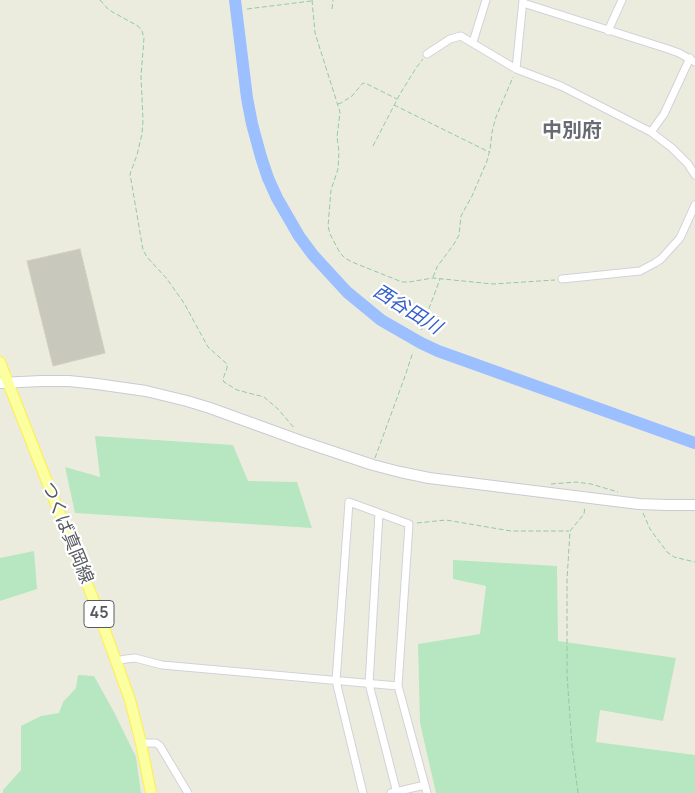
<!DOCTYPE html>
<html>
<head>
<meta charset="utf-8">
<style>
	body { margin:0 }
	canvas { display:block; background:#ececde }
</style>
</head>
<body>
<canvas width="695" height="793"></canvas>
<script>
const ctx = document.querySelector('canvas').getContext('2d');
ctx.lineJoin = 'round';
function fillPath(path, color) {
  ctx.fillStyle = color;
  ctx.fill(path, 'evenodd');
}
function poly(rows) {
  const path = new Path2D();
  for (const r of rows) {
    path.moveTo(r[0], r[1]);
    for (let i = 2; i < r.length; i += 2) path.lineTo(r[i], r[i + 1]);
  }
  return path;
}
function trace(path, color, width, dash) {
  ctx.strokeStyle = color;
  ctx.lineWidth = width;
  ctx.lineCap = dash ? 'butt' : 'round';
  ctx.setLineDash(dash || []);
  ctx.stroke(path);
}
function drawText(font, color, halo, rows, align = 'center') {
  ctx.font = font + ' Manrope,"Noto Sans JP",sans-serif';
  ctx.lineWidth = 4.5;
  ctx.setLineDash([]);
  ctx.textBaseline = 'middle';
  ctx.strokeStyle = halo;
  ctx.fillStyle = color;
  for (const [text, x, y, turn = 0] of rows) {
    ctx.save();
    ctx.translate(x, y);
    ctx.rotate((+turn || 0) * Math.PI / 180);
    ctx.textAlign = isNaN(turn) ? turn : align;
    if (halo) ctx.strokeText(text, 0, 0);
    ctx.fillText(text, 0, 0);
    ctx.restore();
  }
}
fillPath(poly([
	[95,436,233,445,248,481,297,482,312,528,75,513,65,467,100,477],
	[34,551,37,589,0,601,0,558],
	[453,560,557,566,558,641,676,658,663,721,600,710,596,742,695,755,695,793,436,793,420,723,418,644,480,634,486,586,453,579],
	[78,675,94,676,114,712,136,757,141,793,3,793,3,790,21,770,21,726,41,716,59,713,63,702,76,688]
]), '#b7e7c1');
trace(poly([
	[235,0,247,98,252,124,261,157,268,178,277,198,299,236,313,255,347,292,381,320,421,343,438,351,695,443]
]), '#9bbfff', 12);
const building = poly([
	[80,249,105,353,53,366,27,261,80,249]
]);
fillPath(building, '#c9c8bd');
trace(building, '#d1cfbc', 1);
const street = poly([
	[523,3,668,49,679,53,695,62],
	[608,31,622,0],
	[473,42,486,0],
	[427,54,450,39,461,36,464,38,516,69,561,86,651,132,672,148,688,164,695,175],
	[516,69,523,0],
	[651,132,664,114,690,58],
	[562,279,640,271,655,263,661,259,680,238,695,205],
	[379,513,369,684,397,793],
	[116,661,126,659,135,658,162,665,398,686],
	[141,743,156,743,160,746,188,793],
	[363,793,336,681,349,502,409,524,398,686,427,793],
	[391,793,425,785]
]);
const secondary = poly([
	[0,383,41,381,69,381,97,384,146,391,187,401,210,408,301,441,373,465,400,472,429,478,639,504,667,505,695,505]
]);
const primary = poly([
	[0,362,97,609,116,661,130,700,141,743,151,793]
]);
trace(street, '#d1d2da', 9);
trace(secondary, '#c9cbd4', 12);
trace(primary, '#fef045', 12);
trace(poly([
	[100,0,109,10,138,26,142,31,144,38,141,76,143,120,142,134,137,155,130,174,143,250,147,257,167,279,184,303,208,347,227,364,227,368,223,379,224,382,237,390,264,397,278,409,295,429],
	[312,0,315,33,340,112,337,137,339,152,338,169,331,190,328,226,330,234,340,253,345,258,352,262,402,282,409,282,433,278,493,284,555,280],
	[247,9,311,1],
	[332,9,333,0],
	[338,104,341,103,352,96,363,83,367,84,397,99],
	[394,105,489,152],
	[373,146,400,94,416,68,423,59],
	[433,277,437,267,454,244,459,235,461,216,472,196,487,161,490,150,492,132,496,117,513,77],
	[421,330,440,279],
	[375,458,404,379,413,352],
	[551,484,576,482,591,484,618,492],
	[643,513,650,529,667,552,674,557,695,562],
	[417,523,446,520,511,531,569,531],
	[578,793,572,746,567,675,567,580,570,531,584,514,585,506]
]), '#90c8ac', 1, [5, 2.5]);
trace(street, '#fff', 7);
trace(secondary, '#fff', 10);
trace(primary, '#fbffa0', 10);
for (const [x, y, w] of [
	[99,614,30]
]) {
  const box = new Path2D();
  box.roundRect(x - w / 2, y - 13.5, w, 27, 4);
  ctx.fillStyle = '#fff';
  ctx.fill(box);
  trace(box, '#575a61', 1);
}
drawText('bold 16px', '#575a61', null, [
	["45",99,614]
]);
drawText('18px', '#575a61', '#fff', [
	["つくば真岡線",67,533,68]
]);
drawText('italic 19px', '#345fcc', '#fff', [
	["西谷田川",407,310,32]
]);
drawText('bold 20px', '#686b73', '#fff', [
	["中別府",572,131]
]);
</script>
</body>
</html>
